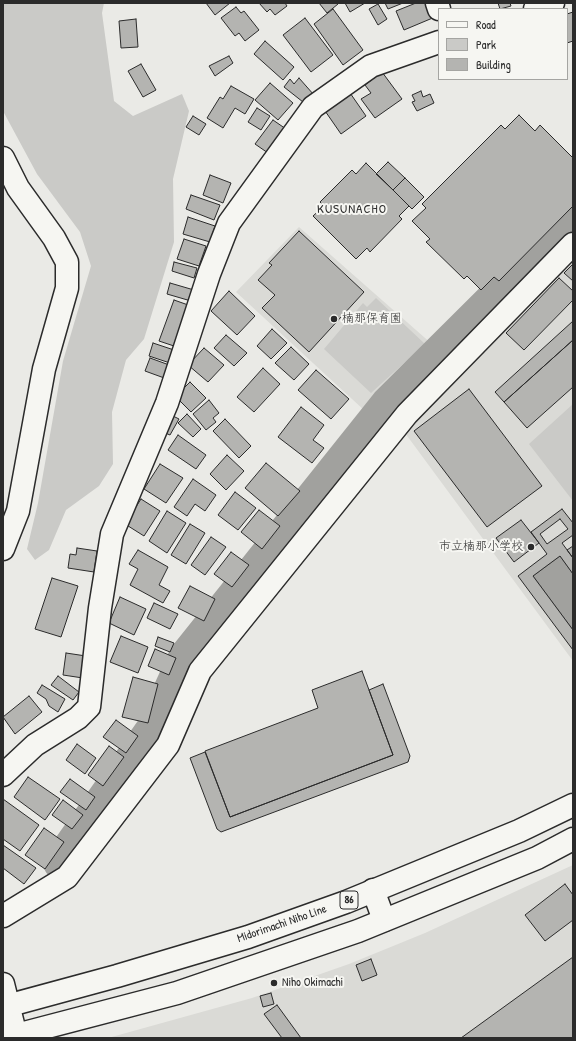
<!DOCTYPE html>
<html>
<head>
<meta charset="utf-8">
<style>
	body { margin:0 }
	#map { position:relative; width:576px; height:1041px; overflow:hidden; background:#eaeae6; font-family:"Patrick Hand",sans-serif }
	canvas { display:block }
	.frame { position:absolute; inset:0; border:4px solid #2b2b2b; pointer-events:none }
	.legend { position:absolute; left:438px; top:8px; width:130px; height:72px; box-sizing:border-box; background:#f6f6f2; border:1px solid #a5a5a2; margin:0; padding:5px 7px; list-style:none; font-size:12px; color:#2b2b2b }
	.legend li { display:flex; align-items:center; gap:8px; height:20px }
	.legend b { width:20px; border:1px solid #a5a5a2 }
</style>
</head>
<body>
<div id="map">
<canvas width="576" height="1041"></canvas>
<div class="frame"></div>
<ul class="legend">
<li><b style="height:5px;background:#f6f6f2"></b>Road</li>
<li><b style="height:11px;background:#cacac7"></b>Park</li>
<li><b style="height:11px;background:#b4b4b1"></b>Building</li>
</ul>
</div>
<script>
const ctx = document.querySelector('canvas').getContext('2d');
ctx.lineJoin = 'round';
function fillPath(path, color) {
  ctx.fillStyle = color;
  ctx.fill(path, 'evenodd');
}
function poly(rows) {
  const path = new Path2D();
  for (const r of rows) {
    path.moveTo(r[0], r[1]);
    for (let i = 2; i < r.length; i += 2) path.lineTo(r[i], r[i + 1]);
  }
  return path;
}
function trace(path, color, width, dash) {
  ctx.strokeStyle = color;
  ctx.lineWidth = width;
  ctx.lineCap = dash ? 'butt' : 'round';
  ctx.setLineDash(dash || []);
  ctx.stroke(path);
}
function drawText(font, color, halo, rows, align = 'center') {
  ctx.font = font + ' "Patrick Hand","Klee One",sans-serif';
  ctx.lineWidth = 4;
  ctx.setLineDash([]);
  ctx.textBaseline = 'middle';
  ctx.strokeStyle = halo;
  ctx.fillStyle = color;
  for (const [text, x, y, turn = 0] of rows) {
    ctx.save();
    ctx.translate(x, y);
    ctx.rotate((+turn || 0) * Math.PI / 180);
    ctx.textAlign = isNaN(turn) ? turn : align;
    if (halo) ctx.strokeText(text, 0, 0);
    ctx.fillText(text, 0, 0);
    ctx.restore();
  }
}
fillPath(poly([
	[299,227,433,345,365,411,236,292],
	[573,258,573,661,405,433],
	[573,865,573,1038,108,1038,252,998,349,964,425,933]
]), '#dadad6');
fillPath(poly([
	[3,3,104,3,102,13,114,101,133,116,182,94,189,111,173,179,174,242,144,339,126,360,112,412,113,464,99,486,66,510,49,550,35,560,27,549,38,503,63,361,91,266,80,232,37,174,3,111],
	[376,298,425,344,371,393,324,349,363,303,367,307],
	[573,404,573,501,529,444]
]), '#cacac7');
const water = poly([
	[560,556,573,574,573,630,533,576,560,556]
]);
fillPath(water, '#a1a19e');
trace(water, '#727270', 1);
trace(poly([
	[62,862,154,731,187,658,389,405,573,222]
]), '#a1a19e', 38);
const building = poly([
	[206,3,230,3,215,15,206,3],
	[259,3,285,3,287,6,275,15,270,9,267,12,259,3],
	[319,3,337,3,338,4,327,13,319,3],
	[345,3,365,3,350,12,345,3],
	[385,3,403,3,388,9,385,3],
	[416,3,429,3,435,17,404,30,396,11,416,3],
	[498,3,510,3,511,6,500,9,498,3],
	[378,4,387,19,378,25,369,9,378,4],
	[236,7,241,13,244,11,259,30,245,41,239,33,235,36,221,18,236,7],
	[333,9,363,50,343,65,314,24,333,9],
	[573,12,573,41,567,43,567,14,573,12],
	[305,18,333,55,311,72,283,35,305,18],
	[136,19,138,47,121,48,119,21,136,19],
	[265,41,294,67,283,80,254,54,265,41],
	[229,56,233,63,215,76,209,66,229,56],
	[141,64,156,90,143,97,128,71,141,64],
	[382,72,402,99,375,118,361,99,371,93,365,85,382,72],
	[299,78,314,95,303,102,284,87,290,79,294,84,299,78],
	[270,83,293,103,278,120,255,100,270,83],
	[231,86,254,99,245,114,235,108,223,128,207,118,220,97,223,99,231,86],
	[348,90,366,116,341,134,323,108,348,90],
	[421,91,423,97,430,94,434,103,417,111,412,102,415,101,412,95,421,91],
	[257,108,270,116,261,130,248,122,257,108],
	[519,115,535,131,540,125,573,158,573,206,499,281,494,277,481,290,467,276,464,279,426,242,430,239,412,221,426,208,422,204,501,125,505,129,519,115],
	[193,116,206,124,199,135,186,127,193,116],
	[273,120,286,129,268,153,255,144,273,120],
	[388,162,405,178,393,190,376,174,388,162],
	[366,163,409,206,399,216,402,219,370,252,367,248,356,259,313,216,324,206,320,202,352,170,356,174,366,163],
	[210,175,231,183,223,203,203,195,210,175],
	[405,178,424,197,412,209,393,190,405,178],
	[191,195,220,205,214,220,186,209,191,195],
	[188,217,215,226,210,242,183,234,188,217],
	[299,231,364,292,309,352,262,308,275,295,258,280,272,265,269,263,299,231],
	[184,239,206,246,199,266,177,259,184,239],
	[174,262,197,268,194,278,172,271,174,262],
	[573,264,573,281,564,273,573,264],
	[559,278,573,291,573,300,524,350,506,333,559,278],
	[170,283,194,290,191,301,167,294,170,283],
	[229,291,255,316,237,335,211,311,229,291],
	[174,300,191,306,177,347,159,341,174,300],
	[573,321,573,340,504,402,495,392,573,321],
	[272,329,287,343,271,359,257,346,272,329],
	[226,335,247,353,234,366,214,348,226,335],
	[573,340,573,387,527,428,504,402,573,340],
	[153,343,177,351,173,364,149,356,153,343],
	[291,347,309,364,294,380,275,363,291,347],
	[204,348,224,365,208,382,188,365,204,348],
	[150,358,172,366,167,379,145,371,150,358],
	[263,368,280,384,254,412,237,397,263,368],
	[316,370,349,399,331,419,298,390,316,370],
	[190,382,206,398,191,412,179,400,181,391,190,382],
	[469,389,542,486,487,527,414,431,469,389],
	[209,400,219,413,213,418,216,422,206,430,193,414,209,400],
	[301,407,324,425,313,440,324,448,312,463,278,437,301,407],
	[187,414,201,429,193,437,178,423,187,414],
	[171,415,179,419,170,435,163,432,171,415],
	[225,419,251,446,239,458,213,431,225,419],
	[178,435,206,455,196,469,168,450,178,435],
	[227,455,244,471,226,490,210,474,227,455],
	[266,463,300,491,278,516,245,488,266,463],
	[160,464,183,478,166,503,144,489,160,464],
	[193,479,216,495,205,511,195,504,187,516,174,507,193,479],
	[235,492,256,508,238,530,218,515,235,492],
	[141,499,160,511,144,536,125,524,141,499],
	[562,509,573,523,573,535,562,543,573,558,573,574,560,556,533,576,573,630,573,650,518,576,547,554,531,532,562,509],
	[560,519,568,529,547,544,540,534,560,519],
	[259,510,280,526,262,549,241,532,259,510],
	[167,511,186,523,167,553,149,541,167,511],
	[521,520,539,543,514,562,496,538,521,520],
	[190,524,205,533,186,564,171,555,190,524],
	[211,537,226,547,205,575,191,565,211,537],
	[573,546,573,558,567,550,573,546],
	[77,548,97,551,94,572,68,568,70,554,76,555,77,548],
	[138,550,168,567,159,585,170,591,163,603,130,585,138,569,129,564,138,550],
	[231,552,249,565,232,587,214,574,231,552],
	[52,578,78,586,61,637,35,629,52,578],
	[190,586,215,599,204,621,178,608,190,586],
	[120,597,146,609,134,635,109,623,120,597],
	[154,603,178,614,170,629,147,618,154,603],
	[121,636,148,647,138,673,110,662,121,636],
	[158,637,174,643,170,652,155,646,158,637],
	[155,649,176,658,169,675,148,666,155,649],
	[66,653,86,656,83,678,63,675,66,653],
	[362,671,393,755,230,817,205,751,318,708,312,690,362,671],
	[58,676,79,692,73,700,51,685,58,676],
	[133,677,158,684,148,723,122,717,133,677],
	[383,684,410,756,408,762,221,832,217,829,190,758,205,752,230,817,393,755,369,690,383,684],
	[42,685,65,699,58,712,49,706,46,699,37,693,42,685],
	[29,696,42,712,15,734,3,717,29,696],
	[116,720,138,736,126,753,103,737,116,720],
	[77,744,96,758,85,774,66,760,77,744],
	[109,746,124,757,103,786,88,775,109,746],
	[28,777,60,799,45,820,14,797,28,777],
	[70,779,95,797,86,810,60,792,70,779],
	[3,799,39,825,20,851,3,839,3,799],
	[63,800,83,815,72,829,52,815,63,800],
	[44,828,64,842,45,869,25,855,44,828],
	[3,845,36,868,24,884,3,868,3,845],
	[565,884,573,895,573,920,545,941,525,915,565,884],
	[573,957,573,1038,461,1038,573,957],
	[371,959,377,975,362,981,356,965,371,959],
	[271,993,274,1004,263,1007,260,996,271,993],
	[277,1005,301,1038,282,1038,264,1014,277,1005]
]);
fillPath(building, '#b4b4b1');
trace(building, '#2b2b2b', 1);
const minor = poly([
	[437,3,439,9],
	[535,9,553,3],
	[3,158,18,188,54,238,67,262,67,288,44,369,18,511,3,549],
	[3,775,35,745,78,718,89,707,100,608,112,534,167,403,209,274,229,223,313,107,371,66,439,42],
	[373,890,384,920],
	[3,916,67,877,168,745,200,671,407,414,573,244],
	[3,984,16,1036]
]);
const major = poly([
	[3,1007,117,976,248,937,346,902,519,831,573,805],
	[5,1038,177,993,358,931,537,858,573,839]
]);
trace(minor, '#2b2b2b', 25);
trace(major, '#2b2b2b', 25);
trace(minor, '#f6f6f2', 22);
trace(major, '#f6f6f2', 22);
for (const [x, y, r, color] of [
	[334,319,4,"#2b2b2b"],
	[531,547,4,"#2b2b2b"],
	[274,983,4,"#2b2b2b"]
]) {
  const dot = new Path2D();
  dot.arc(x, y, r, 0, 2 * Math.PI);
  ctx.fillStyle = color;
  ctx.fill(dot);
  trace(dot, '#f6f6f2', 1.5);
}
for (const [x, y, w] of [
	[349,900,18]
]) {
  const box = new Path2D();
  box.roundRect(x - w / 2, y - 9, w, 18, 3);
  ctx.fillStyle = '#f6f6f2';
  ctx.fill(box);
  trace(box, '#2b2b2b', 1);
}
drawText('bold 11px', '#2b2b2b', null, [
	["86",349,900]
]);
drawText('12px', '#2b2b2b', '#f6f6f2', [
	["楠那保育園",342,319],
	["市立楠那小学校",523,547,"right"],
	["Niho Okimachi",282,983]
], 'left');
drawText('12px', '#2b2b2b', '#f6f6f2', [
	["Midorimachi Niho Line",282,924,-19]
]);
ctx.letterSpacing = '1px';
drawText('13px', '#2b2b2b', '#f6f6f2', [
	["KUSUNACHO",352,210]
]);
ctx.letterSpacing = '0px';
</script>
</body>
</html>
